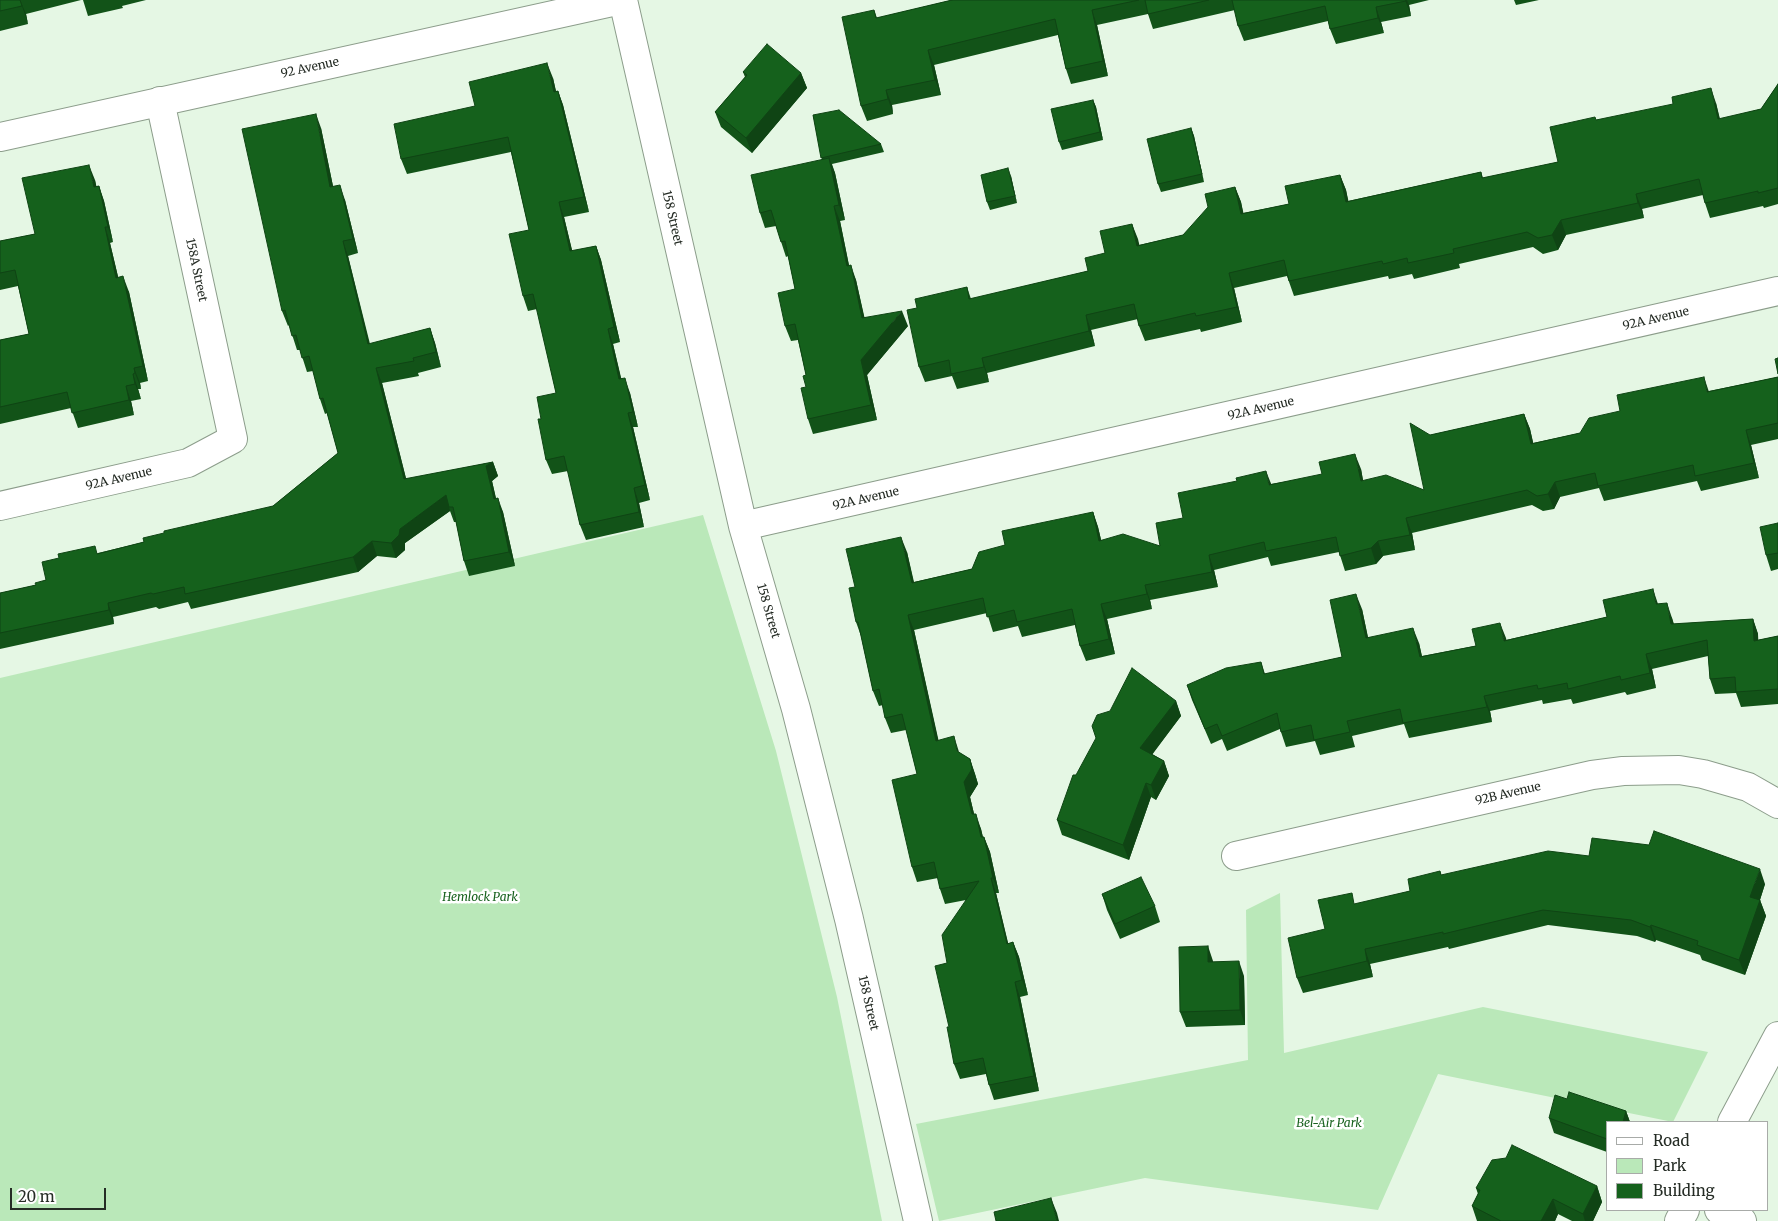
<!DOCTYPE html>
<html>
<head>
<meta charset="utf-8">
<style>
	body { margin:0 }
	#map { position:relative; width:1778px; height:1221px; overflow:hidden; background:#e5f7e4; font-family:Merriweather,serif }
	canvas { display:block }
	.legend { position:absolute; left:1606px; top:1121px; width:162px; height:90px; box-sizing:border-box; background:#fff; border:1px solid #a8aba8; margin:0; padding:6px 9px; list-style:none; font-size:15px; color:#252c25 }
	.legend li { display:flex; align-items:center; gap:10px; height:25px }
	.legend b { width:25px; border:1px solid #a8aba8 }
	.scale { position:absolute; left:10px; top:1188px; width:96px; height:22px; box-sizing:border-box; border:2px solid #252c25; border-top:0; padding-left:6px; font-size:15px; line-height:18px; white-space:nowrap; color:#252c25; -webkit-text-stroke:4px #fff; paint-order:stroke }
</style>
</head>
<body>
<div id="map">
<canvas width="1778" height="1221"></canvas>
<ul class="legend">
<li><b style="height:6px;background:#fff"></b>Road</li>
<li><b style="height:14px;background:#bae8b9"></b>Park</li>
<li><b style="height:14px;background:#15611c"></b>Building</li>
</ul>
<div class="scale">20 m</div>
</div>
<script>
const ctx = document.querySelector('canvas').getContext('2d');
ctx.lineJoin = 'round';
function fillPath(path, color) {
  ctx.fillStyle = color;
  ctx.fill(path, 'evenodd');
}
function poly(rows) {
  const path = new Path2D();
  for (const r of rows) {
    path.moveTo(r[0], r[1]);
    for (let i = 2; i < r.length; i += 2) path.lineTo(r[i], r[i + 1]);
  }
  return path;
}
function trace(path, color, width, dash) {
  ctx.strokeStyle = color;
  ctx.lineWidth = width;
  ctx.lineCap = dash ? 'butt' : 'round';
  ctx.setLineDash(dash || []);
  ctx.stroke(path);
}
function drawText(font, color, halo, rows, align = 'center') {
  ctx.font = font + ' Merriweather,serif';
  ctx.lineWidth = 5;
  ctx.setLineDash([]);
  ctx.textBaseline = 'middle';
  ctx.strokeStyle = halo;
  ctx.fillStyle = color;
  for (const [text, x, y, turn = 0] of rows) {
    ctx.save();
    ctx.translate(x, y);
    ctx.rotate((+turn || 0) * Math.PI / 180);
    ctx.textAlign = isNaN(turn) ? turn : align;
    if (halo) ctx.strokeText(text, 0, 0);
    ctx.fillText(text, 0, 0);
    ctx.restore();
  }
}
fillPath(poly([
	[703,515,776,751,837,997,882,1221,0,1221,0,678],
	[1280,893,1284,1053,1483,1007,1708,1052,1673,1122,1438,1074,1378,1210,1145,1178,939,1221,916,1124,1248,1060,1246,910]
]), '#bae8b9');
const minor = poly([
	[623,0,743,526,796,709,849,919,918,1221],
	[0,506,188,463,233,439,160,101],
	[743,526,1778,291],
	[1236,856,1592,775,1623,771,1679,770,1703,774,1748,787,1778,804],
	[1732,1122,1778,1036],
	[1719,1210,1742,1221],
	[1679,1221,1685,1210]
]);
const tertiary = poly([
	[0,137,621,0]
]);
trace(minor, '#8c9d8b', 30);
trace(tertiary, '#8c9d8b', 30);
trace(minor, '#fff', 28);
trace(tertiary, '#fff', 28);
fillPath(poly([
	[0,0,81,0,26,14,28,24,0,31],
	[83,0,146,0,122,6,123,8,88,16],
	[952,0,1429,0,1409,5,1411,16,1381,22,1384,33,1336,44,1330,29,1328,21,1244,41,1238,26,1235,10,1153,29,1148,14,1097,25,1108,76,1071,84,1066,69,1058,35,934,65,941,95,892,105,893,114,867,121,861,106,874,10,877,18],
	[1514,0,1539,0,1516,5],
	[743,72,801,73,807,88,752,153,721,127,715,112,745,77],
	[553,78,556,91,558,91,563,105,589,212,564,217,572,251,596,246,601,260,620,342,613,344,621,379,630,393,638,427,633,427,650,500,639,503,644,527,586,540,580,525,568,471,552,474,546,460,541,419,556,393,537,309,528,311,523,296,529,230,511,152,407,174,401,159,475,106],
	[1778,84,1778,204,1764,208,1763,206,1710,218,1705,203,1703,195,1642,209,1644,218,1566,235,1558,250,1543,254,1533,247,1459,264,1460,268,1414,279,1412,274,1389,279,1388,276,1294,296,1287,276,1234,288,1242,322,1201,332,1200,329,1145,341,1139,326,1138,319,1091,330,1095,346,987,373,989,382,957,389,952,376,925,382,919,367,917,308,967,287,971,299,1088,271,1132,224,1139,245,1183,235,1235,187,1241,202,1243,213,1289,204,1340,175,1346,190,1348,201,1481,172,1483,178,1558,162,1596,120,1716,103,1720,119,1761,109],
	[1093,100,1096,107,1103,140,1062,150,1059,142],
	[813,115,881,144,884,152,832,164,835,173,845,220,840,221,849,265,856,280,864,317,908,326,867,375,877,420,813,434,808,419,806,375,798,340,791,341,785,326,795,289,788,256,786,257,776,226,765,228,760,213,822,159],
	[321,128,333,186,345,200,358,253,348,256,370,344,430,328,435,343,441,367,418,373,419,376,382,383,406,479,493,462,498,476,492,481,496,498,503,512,515,566,469,576,464,561,456,522,454,522,450,511,405,543,405,550,396,558,377,556,358,572,191,609,188,602,159,609,156,607,113,617,114,624,0,649,0,593,36,585,98,553,144,542,273,506,338,453,327,413,325,414,320,399,313,371,307,372,300,350,297,350,289,325,288,326,282,311],
	[1191,128,1194,136,1204,182,1161,192,1158,184],
	[1011,176,1017,203,990,210,987,202],
	[95,180,96,186,99,186,104,201,113,242,110,243,118,277,129,292,148,381,140,383,141,389,138,389,141,399,131,401,134,415,78,428,71,408,0,424,0,340,29,334,18,286,0,290,0,241,35,234],
	[1778,377,1778,439,1751,445,1759,478,1701,491,1697,481,1604,501,1599,488,1560,497,1554,509,1543,511,1532,505,1412,533,1415,550,1383,556,1376,564,1345,571,1339,552,1271,566,1268,557,1214,570,1218,587,1150,600,1152,609,1107,619,1115,654,1086,661,1080,646,1075,625,1022,637,1018,626,993,632,987,613,914,630,938,740,970,759,975,774,978,784,970,797,974,814,981,829,983,837,984,837,990,852,999,893,996,893,1008,944,1013,942,1019,957,1028,995,1020,997,1039,1091,994,1100,989,1085,986,1074,960,1079,954,1064,949,1027,947,963,966,900,945,904,940,889,938,878,917,882,912,867,917,774,906,730,891,733,885,718,883,705,879,706,873,691,861,636,856,622,855,587,907,552,914,582,972,569,1005,545,1093,512,1098,527,1101,540,1160,546,1183,518,1271,484,1361,469,1363,481,1424,490,1430,435,1524,414,1530,429,1533,443,1580,433,1709,391],
	[1778,523,1778,569,1771,571,1766,555],
	[1659,604,1672,618,1674,624,1753,619,1758,634,1758,640,1778,636,1778,704,1741,707,1736,693,1715,694,1710,679,1708,656,1652,669,1656,688,1627,695,1625,692,1573,704,1571,699,1543,704,1542,700,1490,711,1492,722,1409,738,1404,724,1352,736,1355,747,1320,755,1315,741,1286,747,1280,729,1227,751,1222,739,1211,744,1192,700,1187,685,1261,662,1265,674,1342,657,1362,609,1368,637,1419,643,1422,656,1506,640,1607,617],
	[1176,701,1181,716,1152,754,1164,761,1169,776,1156,800,1151,797,1129,860,1062,835,1057,820,1076,775],
	[1440,871,1441,875,1765,884,1760,900,1766,916,1745,975,1702,960,1700,955,1656,940,1655,942,1637,936,1548,925,1449,949,1448,947,1370,964,1373,977,1303,993,1297,978,1325,929,1356,904,1410,891],
	[1102,894,1155,906,1160,922,1120,939,1107,910],
	[1244,976,1245,1025,1186,1027,1180,1012],
	[1567,1099,1626,1111,1630,1122,1607,1122,1607,1152,1554,1133,1549,1118],
	[1597,1186,1602,1202,1593,1221,1572,1221,1558,1214,1555,1221,1477,1221,1472,1206,1478,1194,1476,1188]
]), '#125318');
fillPath(poly([
	[20,0,26,14,28,24],
	[1405,0,1407,0,1409,5,1411,16],
	[1376,7,1381,22,1384,33,1378,18],
	[1092,10,1097,25,1108,76,1103,61],
	[928,50,934,65,941,95,935,80],
	[547,63,553,78,559,106,554,92],
	[801,73,807,88,752,153,746,138],
	[1711,88,1716,103,1723,134,1718,119],
	[886,90,892,105,893,114,888,99],
	[558,91,563,105,589,212,584,197],
	[1093,100,1096,107,1103,140,1100,132],
	[316,114,321,128,336,201,330,187],
	[1191,128,1194,136,1204,182,1202,174],
	[829,158,835,173,845,220,839,205],
	[89,165,95,180,100,202,94,187],
	[1008,168,1011,176,1017,203,1015,196],
	[1340,175,1346,190,1352,217,1346,202],
	[340,185,345,200,358,253,353,239],
	[99,186,104,201,113,242,108,227],
	[1235,187,1241,202,1247,229,1241,214],
	[1636,194,1642,209,1644,218,1638,203],
	[559,202,564,217,576,266,570,251],
	[834,206,840,221,852,281,847,266],
	[1561,220,1566,235,1558,250,1552,235],
	[1132,224,1138,239,1143,261,1137,246],
	[105,227,110,243,122,293,116,278],
	[343,241,348,256,373,359,368,344],
	[596,246,601,260,620,342,614,327],
	[851,265,856,280,868,333,862,318],
	[1229,273,1234,288,1242,322,1237,307],
	[123,276,129,292,148,381,143,366],
	[902,311,908,326,867,375,877,420,871,405,861,360],
	[1086,315,1091,330,1095,346,1089,331],
	[430,328,435,343,441,367,436,352],
	[608,329,613,344,625,394,619,379],
	[982,358,987,373,989,382,984,367],
	[134,368,140,383,141,389,135,373],
	[376,368,382,383,410,494,404,479],
	[133,374,138,389,141,399,135,384],
	[1704,377,1709,392,1707,392],
	[625,378,630,393,638,427,633,412],
	[126,386,131,401,134,415,129,400],
	[628,413,633,427,650,500,645,485],
	[1524,414,1530,429,1537,459,1531,444],
	[1746,430,1751,445,1759,478,1754,463],
	[1355,454,1361,469,1366,496,1361,481],
	[493,462,498,476,492,481,499,513,494,499,486,466],
	[1266,471,1272,486,1269,485],
	[1555,482,1560,497,1554,509,1548,494],
	[634,488,639,503,644,527,639,512],
	[446,495,450,511,405,543,405,550,396,558,391,543,400,529],
	[498,498,503,512,515,566,509,552],
	[1093,512,1098,527,1105,556,1099,541],
	[1406,518,1412,533,1415,550,1410,535],
	[901,537,907,552,917,598,912,583],
	[372,541,377,556,358,572,353,557],
	[1378,541,1383,556,1376,564,1371,548],
	[1209,555,1214,570,1218,587,1212,572],
	[1145,585,1150,600,1152,609,1147,594],
	[1653,589,1658,604,1656,604],
	[1356,594,1362,609,1371,653,1366,638],
	[108,603,113,617,114,624,109,610],
	[1667,603,1672,618,1677,639,1671,624],
	[1101,604,1107,619,1115,654,1109,639],
	[908,615,914,630,942,756,936,741],
	[1753,619,1758,634,1759,656,1754,641],
	[1500,623,1506,638,1510,656,1504,641],
	[1413,628,1419,643,1425,672,1420,657],
	[1646,654,1652,669,1656,688,1650,673],
	[1484,696,1490,711,1492,722,1487,707],
	[1176,701,1181,716,1146,763,1140,748],
	[954,736,959,752,957,751],
	[970,759,975,774,978,784,970,797,978,830,972,814,964,782],
	[1164,761,1169,776,1156,800,1151,785],
	[1146,783,1151,797,1129,860,1123,845],
	[976,814,981,829,986,852,981,837],
	[984,837,990,852,999,893,993,878],
	[1760,869,1765,884,1756,912,1750,897],
	[991,878,996,893,1012,959,1007,944],
	[1760,900,1766,916,1745,975,1739,960],
	[1651,925,1656,940,1655,942,1650,927],
	[1013,942,1019,957,1028,995,1022,980],
	[1208,946,1213,961,1214,977,1208,962],
	[1365,949,1370,964,1373,977,1367,961],
	[1239,961,1244,976,1245,1025,1240,1010],
	[1015,982,1020,997,1039,1091,1034,1076],
	[1626,1111,1630,1122,1623,1122],
	[1597,1186,1602,1202,1593,1221,1585,1221,1583,1214],
	[1051,1198,1057,1213,1059,1221,1057,1221],
	[1553,1199,1558,1214,1555,1221,1541,1221]
]), '#0f4414');
const building = poly([
	[0,0,20,0,22,6,0,11,0,0],
	[952,0,1139,0,1092,10,1103,61,1066,69,1055,19,928,50,935,80,886,90,888,99,861,106,842,17,874,10,876,18,952,0],
	[1145,0,1209,0,1148,14,1145,0],
	[1232,0,1405,0,1406,1,1376,7,1378,18,1330,29,1325,6,1238,26,1232,0],
	[767,44,801,73,746,138,715,112,747,75,743,72,767,44],
	[547,63,554,92,558,91,584,197,559,202,570,251,596,246,614,327,608,329,619,379,625,378,633,412,628,413,645,485,634,488,639,512,580,525,564,456,546,460,538,419,541,419,537,397,556,393,533,294,523,296,509,234,529,230,508,137,401,159,394,124,475,106,469,82,547,63],
	[1778,84,1778,188,1758,193,1758,191,1705,203,1699,179,1636,194,1638,203,1561,220,1552,235,1538,238,1527,232,1453,249,1454,253,1408,263,1407,258,1383,264,1382,261,1289,281,1284,260,1229,273,1237,307,1196,316,1195,313,1139,326,1134,304,1086,315,1089,331,982,358,984,367,951,374,949,360,919,367,907,310,917,308,915,299,967,287,969,299,1088,271,1085,258,1105,253,1100,231,1132,224,1137,246,1183,235,1208,207,1205,194,1235,187,1241,214,1289,204,1285,186,1340,175,1346,202,1481,172,1482,178,1558,162,1550,127,1595,117,1596,120,1673,104,1672,97,1711,88,1718,119,1761,109,1778,84],
	[1093,100,1100,132,1059,142,1051,109,1093,100],
	[839,110,881,144,821,158,813,115,839,110],
	[316,114,330,187,340,185,353,239,343,241,368,344,430,328,436,352,413,358,414,361,376,368,404,479,493,462,486,466,494,499,498,498,509,552,464,561,453,507,449,507,446,495,400,529,399,535,391,543,372,541,353,557,185,594,184,587,153,594,151,593,108,603,109,610,0,633,0,593,36,585,35,583,46,580,42,562,59,558,58,554,95,546,97,554,144,542,143,538,164,533,164,531,273,506,338,453,323,398,320,399,309,356,302,358,296,335,292,336,285,310,282,311,242,129,316,114],
	[1191,128,1202,174,1158,184,1147,139,1191,128],
	[829,158,839,205,834,206,847,266,851,265,862,318,902,311,861,360,871,405,808,419,801,388,806,387,803,376,806,375,795,324,785,326,778,293,795,289,785,241,781,242,771,210,760,213,751,175,829,158],
	[89,165,94,187,99,186,108,227,105,227,116,278,123,276,143,366,134,368,135,373,133,374,135,384,126,386,129,400,72,413,67,392,0,407,0,340,29,334,15,270,0,273,0,241,35,234,22,178,89,165],
	[1008,168,1015,196,987,202,981,175,1008,168],
	[1778,358,1778,374,1775,359,1778,358],
	[1704,377,1707,392,1778,377,1778,423,1746,430,1754,463,1695,476,1693,465,1598,486,1595,473,1555,482,1548,494,1537,496,1527,490,1406,518,1410,535,1378,541,1371,548,1340,556,1336,537,1266,551,1264,542,1209,555,1212,572,1145,585,1147,594,1101,604,1109,639,1080,646,1072,609,1017,622,1014,610,987,617,983,598,908,615,936,741,954,736,957,751,970,759,972,769,964,782,972,814,976,814,981,837,984,837,993,878,991,878,1007,944,1013,942,1022,980,1015,982,1034,1076,989,1085,983,1058,954,1064,947,1027,949,1027,935,966,947,963,942,935,979,881,940,889,934,862,912,867,892,780,917,774,902,714,885,718,879,689,873,691,858,622,856,622,849,588,855,587,846,549,901,537,912,583,972,569,979,552,1005,545,1002,531,1093,512,1099,541,1123,534,1160,546,1156,523,1183,518,1178,493,1237,481,1236,478,1266,471,1269,485,1322,474,1319,462,1355,454,1361,481,1386,475,1424,490,1410,423,1430,435,1524,414,1531,444,1580,433,1589,418,1620,411,1617,395,1704,377],
	[1778,523,1778,553,1766,555,1760,527,1778,523],
	[1653,589,1656,604,1667,603,1671,624,1753,619,1754,641,1778,636,1778,689,1736,692,1735,677,1710,679,1707,640,1646,654,1650,673,1621,680,1620,676,1568,689,1567,683,1538,689,1537,685,1484,696,1487,707,1403,723,1400,709,1347,721,1350,732,1314,740,1311,725,1281,732,1277,713,1222,736,1217,724,1205,729,1187,685,1226,668,1261,662,1264,674,1342,657,1330,600,1356,594,1366,638,1413,628,1420,657,1476,646,1472,629,1500,623,1504,641,1607,617,1603,600,1653,589],
	[1132,668,1176,701,1140,748,1164,761,1151,785,1146,783,1123,845,1057,820,1073,775,1076,775,1096,738,1092,726,1097,715,1110,711,1132,668],
	[1654,831,1760,869,1750,897,1760,900,1739,960,1697,945,1698,941,1651,925,1650,927,1631,920,1543,910,1443,934,1443,932,1365,949,1367,961,1297,978,1288,938,1325,929,1318,900,1352,893,1354,904,1410,891,1408,879,1440,871,1441,875,1548,851,1589,856,1592,838,1649,845,1654,831],
	[1141,877,1155,906,1115,924,1102,894,1141,877],
	[1208,946,1208,962,1239,961,1240,1010,1180,1012,1179,947,1208,946],
	[1569,1092,1626,1111,1623,1122,1607,1122,1607,1139,1549,1118,1555,1095,1567,1099,1569,1092],
	[1512,1145,1597,1186,1583,1214,1553,1199,1541,1221,1501,1221,1472,1206,1480,1190,1476,1188,1492,1160,1506,1158,1512,1145],
	[1051,1198,1057,1221,996,1221,994,1212,1051,1198]
]);
fillPath(building, '#15611c');
trace(building, '#0f4414', 1);
drawText('12px', '#252c25', '#fff', [
	["92 Avenue",310,68,-12],
	["158 Street",672,218,77],
	["158A Street",196,270,78],
	["92A Avenue",1656,319,-13],
	["92A Avenue",1261,409,-13],
	["92A Avenue",119,479,-13],
	["92A Avenue",866,499,-13],
	["158 Street",768,611,74],
	["92B Avenue",1508,794,-13],
	["158 Street",868,1003,77]
]);
drawText('italic 12px', '#18621e', '#fff', [
	["Hemlock Park",480,898],
	["Bel-Air Park",1329,1124]
]);
</script>
</body>
</html>
